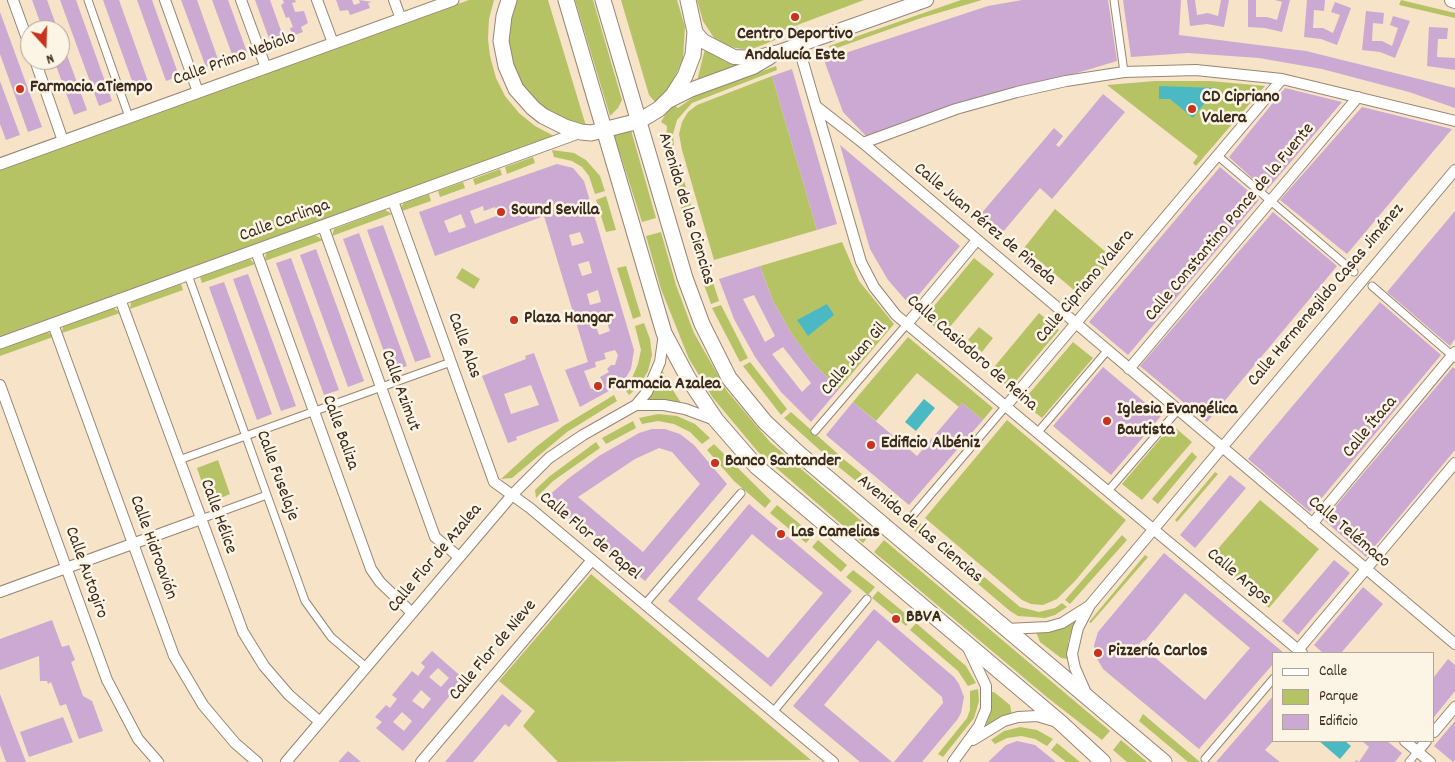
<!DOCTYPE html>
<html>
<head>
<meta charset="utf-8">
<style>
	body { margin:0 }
	#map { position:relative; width:1455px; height:762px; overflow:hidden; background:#f6e3c8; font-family:Dekko,sans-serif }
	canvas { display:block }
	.legend { position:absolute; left:1272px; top:652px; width:162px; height:90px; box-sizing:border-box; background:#fcf5e5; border:1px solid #afa495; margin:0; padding:6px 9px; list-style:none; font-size:15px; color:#3b2a1e }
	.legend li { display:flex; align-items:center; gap:10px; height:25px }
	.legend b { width:25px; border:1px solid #afa495 }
	.north { position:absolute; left:20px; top:20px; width:50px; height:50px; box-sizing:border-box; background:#fcf5e5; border:1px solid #afa495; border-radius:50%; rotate:160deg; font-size:14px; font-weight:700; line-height:20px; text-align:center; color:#3b2a1e }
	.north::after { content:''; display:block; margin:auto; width:18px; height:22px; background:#c8321e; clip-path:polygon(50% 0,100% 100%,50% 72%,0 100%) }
</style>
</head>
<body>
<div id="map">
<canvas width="1455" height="762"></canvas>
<ul class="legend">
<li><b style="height:6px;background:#fff"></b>Calle</li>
<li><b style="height:14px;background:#b6c365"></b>Parque</li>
<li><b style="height:14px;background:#cba9d3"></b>Edificio</li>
</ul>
<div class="north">N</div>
</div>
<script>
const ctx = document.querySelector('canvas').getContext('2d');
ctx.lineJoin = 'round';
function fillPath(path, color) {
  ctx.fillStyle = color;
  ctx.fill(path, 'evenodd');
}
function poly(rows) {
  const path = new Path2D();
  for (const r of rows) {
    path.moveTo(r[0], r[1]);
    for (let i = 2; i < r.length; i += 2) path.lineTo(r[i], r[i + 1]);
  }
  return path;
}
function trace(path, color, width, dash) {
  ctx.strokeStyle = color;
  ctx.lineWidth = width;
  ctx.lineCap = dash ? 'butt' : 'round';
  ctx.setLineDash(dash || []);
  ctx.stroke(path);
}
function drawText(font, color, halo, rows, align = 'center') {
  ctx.font = font + ' Dekko,sans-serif';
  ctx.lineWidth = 5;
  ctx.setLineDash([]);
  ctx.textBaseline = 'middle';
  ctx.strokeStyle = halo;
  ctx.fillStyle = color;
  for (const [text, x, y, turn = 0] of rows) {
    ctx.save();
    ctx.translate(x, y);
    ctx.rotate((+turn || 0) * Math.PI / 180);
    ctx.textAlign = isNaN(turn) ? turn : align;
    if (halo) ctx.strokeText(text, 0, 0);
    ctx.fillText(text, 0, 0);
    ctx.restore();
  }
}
fillPath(poly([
	[469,0,494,0,489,19,488,39,490,56,496,78,505,96,519,113,535,126,554,136,0,336,0,170],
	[516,0,548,0,586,126,560,119,538,106,520,85,509,60,507,32],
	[575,0,593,0,622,100,618,108,610,116],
	[621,0,677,0,685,27,683,59,669,89,656,103,649,95],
	[697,0,864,0,776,33,778,39,749,50,729,47,714,38,703,21],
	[961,0,982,0,921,18,831,50,829,46],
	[1401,0,1455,13,1455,18,1399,5],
	[705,49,726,62,742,64,697,81],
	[776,66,777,70,692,103,677,120,673,134,674,147,692,208,682,210,665,151,667,126,661,122,665,115,673,104,678,108,695,96],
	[772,76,817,230,714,260,682,150,679,134,682,122,688,112,697,105],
	[1155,81,1210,81,1265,86,1196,166,1193,163,1198,156,1107,85],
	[631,130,656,218,642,222,614,135],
	[552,150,574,153,586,160,600,176,605,191,595,194,589,176,582,167,572,161,554,157],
	[533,157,535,163,507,174,505,167],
	[500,169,502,175,475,185,473,179],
	[463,182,465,188,440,197,438,191],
	[429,194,431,201,402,211,401,207,404,203],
	[606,196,616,230,606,232,596,200],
	[1055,209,1113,258,1081,296,1024,248],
	[385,210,392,214,332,236,334,229],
	[661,232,676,285,694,333,727,391,770,442,873,531,863,543,759,453,713,398,689,359,661,289,646,236],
	[315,235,323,240,265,261,266,253],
	[842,242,859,281,894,324,839,389,813,363,791,333,773,301,760,266],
	[704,249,709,266,699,269,694,252],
	[974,258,994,274,944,334,924,318],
	[250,259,255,264,202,283,200,277],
	[626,266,641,316,633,319,617,268],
	[462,268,480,279,474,289,456,278],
	[712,279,719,301,711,304,703,282],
	[181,284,183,290,130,309,131,302],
	[721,305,748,358,740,362,712,308],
	[114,308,120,313,62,333,63,326],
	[1039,313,1059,330,1010,388,990,372],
	[644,323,650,339,652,355,648,371,639,386,629,395,624,388,632,378,638,364,641,350,635,326],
	[979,327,993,338,982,352,968,340],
	[48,332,53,337,0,356,0,349],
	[908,337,993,408,983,420,962,403,959,407,917,373,876,421,853,402],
	[1073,342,1093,358,1042,418,1022,402],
	[750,362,787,409,781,415,743,366],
	[662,370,671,387,681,403,642,402,657,383],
	[614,395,617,401,567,432,512,478,501,479,536,447,563,426],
	[791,412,838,454,832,461,784,418],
	[658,414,677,416,695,424,710,438,702,444,690,432,674,424,658,421,642,424,639,418],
	[1007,420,1126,520,1075,581,1057,599,1043,605,1031,604,1022,600,925,518],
	[633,421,636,428,606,444,602,438],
	[1172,425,1192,442,1142,500,1122,484],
	[596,442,600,448,553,481,536,498,535,490,550,476],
	[714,444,771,501,765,508,734,481,707,450],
	[1192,452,1197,457,1158,504,1152,499],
	[841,457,862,474,856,481,835,464],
	[218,460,230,494,209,503,197,468],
	[1215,472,1218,474,1177,522,1175,520],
	[865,477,886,494,880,501,859,484],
	[1260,500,1319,549,1269,608,1210,558],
	[777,505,813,535,806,543,770,513],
	[907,512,939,539,933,546,900,519],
	[1122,535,1127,540,1070,604,1065,600],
	[818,540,847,565,841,572,812,547],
	[884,540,1110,731,1102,740,1048,698,874,552],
	[951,549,1020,607,1039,612,1055,608,1062,603,1067,607,1055,615,1045,618,1018,616,1010,611,945,556],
	[1145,555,1148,557,1091,623,1089,622],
	[853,570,875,587,868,595,846,577],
	[591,574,811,760,558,762,523,726,535,711,499,681],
	[878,591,912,619,906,626,872,598],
	[1073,620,1075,621,1068,642,1068,659,1061,658,1040,642,1036,632],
	[916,623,966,666,976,683,968,686,958,671,910,630],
	[978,689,979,701,974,718,943,757,938,754,967,718,970,710,970,691],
	[992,692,994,692,1010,705,1012,715,986,726],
	[1143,714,1200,762,1188,762,1139,721],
	[1020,727,1037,730,1053,739,1047,746,1035,739,1021,736,1007,738,995,744,991,740,1004,731],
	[1121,740,1147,762,1127,762,1113,750],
	[1057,743,1080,762,1066,762,1051,750]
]), '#b6c365');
fillPath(poly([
	[1159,86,1218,88,1218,101,1207,100,1193,118,1170,99,1159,99],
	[827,304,834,315,808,336,797,320],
	[924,399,935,408,916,431,905,422],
	[1319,741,1345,741,1351,746,1340,759]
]), '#4bb9c4');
fillPath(poly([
	[32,0,47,0,58,30,43,30],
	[60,0,76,0,112,101,99,106],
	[103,0,119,0,150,87,136,92],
	[137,0,152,0,179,76,166,81],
	[181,0,197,0,219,62,206,67],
	[212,0,228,0,247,52,233,57],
	[255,0,270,0,284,39,271,44],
	[283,0,295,0,296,2,292,3,295,12,304,11,308,23,301,27,303,32,292,36,290,28,293,27,289,17,286,18,281,5,284,3],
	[336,0,352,0,354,5,360,3,359,0,372,2,368,3,370,8,350,15,348,10,340,11],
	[1022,0,1108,0,1117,61,866,136,843,112,824,60,988,6],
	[1123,0,1181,0,1179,35,1306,51,1455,88,1455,108,1409,92,1322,69,1259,58,1188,53,1131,57],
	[1187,0,1195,0,1197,15,1208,13,1218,16,1221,0,1229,0,1224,27,1207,24,1190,26],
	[1248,0,1256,0,1256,17,1267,17,1277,20,1282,2,1275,0,1290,0,1282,32,1265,28,1248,27],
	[1307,0,1325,0,1324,11,1314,10,1313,28,1323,28,1333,33,1340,15,1331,12,1335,2,1351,8,1337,45,1321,39,1304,37],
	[1366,11,1384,13,1383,24,1373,23,1372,41,1382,41,1392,46,1398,28,1390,25,1393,16,1410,21,1395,58,1380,52,1362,50],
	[0,12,42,127,28,132,0,54],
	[1429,27,1448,28,1447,39,1438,39,1437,57,1455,58,1455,70,1427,66],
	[60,36,87,110,74,115,54,60,60,60],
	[792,69,837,224,817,230,772,76],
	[0,81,20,135,6,140,0,124],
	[1285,88,1342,102,1266,191,1229,157],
	[1103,94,1125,112,1052,199,1040,188,1002,233,980,215,1054,128,1063,136,1056,145,1059,147],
	[1362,107,1452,129,1347,254,1280,200],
	[840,145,960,246,910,305,888,280,870,249],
	[557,164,573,168,584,181,634,350,631,369,625,379,616,387,580,407,565,370,588,362,544,216,435,256,419,212],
	[483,206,484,211,495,207,499,215,475,224,470,211],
	[461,214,466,227,449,233,444,221],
	[580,232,584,243,572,246,569,235],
	[589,261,592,273,582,276,578,264],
	[598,290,601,302,590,305,587,294],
	[606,320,610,331,599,335,595,323],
	[615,350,618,355,615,365,611,365,607,369,609,372,600,377,603,382,591,389,584,371,596,367,595,362,606,359,604,353],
	[1220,167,1259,200,1128,355,1089,322],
	[1455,211,1455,339,1450,346,1387,292],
	[1273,212,1337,266,1207,422,1140,366],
	[383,225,431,357,415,362,367,230],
	[359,233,407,366,391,371,343,239],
	[316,249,364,381,348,387,300,255],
	[291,258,339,390,324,395,276,263],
	[760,266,773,301,791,333,813,363,839,389,811,422,781,392,755,357,734,319,719,279],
	[754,295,775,336,765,342,743,299],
	[783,347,811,383,802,392,772,354],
	[248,274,296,406,281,411,233,279],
	[224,282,272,414,257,420,209,287],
	[1380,302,1441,355,1310,512,1248,459],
	[534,353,559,421,516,437,517,440,508,443,482,376,526,359,525,356],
	[531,385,539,405,511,414,504,394],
	[1103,367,1161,416,1111,475,1053,426],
	[1453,367,1455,369,1455,450,1366,557,1324,520],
	[853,402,917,456,962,403,983,420,909,505,826,435],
	[652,429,665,429,680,434,694,445,727,484,645,581,546,498,569,478,599,456,639,433],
	[659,448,672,452,700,484,643,552,578,497,635,459],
	[1230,475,1246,488,1195,548,1180,535],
	[749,504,852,591,771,687,668,601],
	[752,534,823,593,768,658,697,599],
	[1164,553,1284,653,1274,653,1274,663,1199,749,1103,669,1096,657,1094,645,1098,632],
	[1185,593,1250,648,1205,700,1139,644,1143,640,1145,641],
	[1334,560,1350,573,1298,635,1282,621],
	[1363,587,1383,604,1341,653,1323,653,1314,645],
	[874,609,954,677,959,684,964,697,961,713,957,720,922,762,894,762,943,703,942,697,878,640,824,705,892,762,860,762,793,706],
	[52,620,62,647,69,645,75,660,71,662,83,696,92,701,103,731,79,739,66,704,60,706,51,682,48,684,47,681,40,681,39,656,0,670,0,639],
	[432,651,464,679,403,751,376,728,382,722,375,717,386,705,390,708,397,699,392,695,412,671,418,676,425,667,421,663],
	[438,668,449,678,441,687,429,677],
	[421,690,431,699,423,709,412,701],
	[402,712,412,721,404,731,393,722],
	[1448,659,1455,665,1455,691,1434,717,1434,677],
	[0,694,26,762,6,762,0,745],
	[502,694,522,711,509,727,505,724,473,762,445,762],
	[1274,695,1274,740,1265,750,1280,762,1216,762],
	[63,717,73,742,29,757,20,732],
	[1455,721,1455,760,1453,762,1434,746],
	[1017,741,1035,745,1056,762,988,762,1006,745],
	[1362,741,1387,741,1402,753,1395,762,1354,762,1357,760,1359,762,1369,747],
	[348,751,361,762,338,762]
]), '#cba9d3');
const pedestrian = poly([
	[88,0,129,117],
	[1114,0,1124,72],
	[1218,156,1354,272],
	[188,275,305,601,331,637,366,667],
	[1372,286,1455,358],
	[815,431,907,324],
	[1038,432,1107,351],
	[179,460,451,362],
	[1108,491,1178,410],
	[914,514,1006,406],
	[201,519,267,495],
	[645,604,741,493],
	[773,712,867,599],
	[1205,759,1274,678],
	[1409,762,1418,751]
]);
const minor = poly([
	[13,0,30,47],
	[165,0,198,92],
	[241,0,266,68],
	[317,0,333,43],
	[394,0,401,19],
	[798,45,861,262,874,287,896,315,1302,653],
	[35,60,63,141],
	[817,107,863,143,1455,644],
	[863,143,956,109,1017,92,1066,81,1124,72,1196,70,1282,79,1455,121],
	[393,201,494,482,530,508,833,762],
	[323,226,435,537,459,557],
	[256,251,371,569,380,582,412,613],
	[120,299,243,632,264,666,289,695,320,722],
	[53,324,174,656,203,705,235,743,257,762],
	[907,324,977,240],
	[1129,369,1358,97],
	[0,385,107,680,138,739,158,762],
	[636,405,664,405,685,409,715,420],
	[1006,406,1282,79],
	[1312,524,1455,352],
	[0,592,201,519],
	[1006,629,1048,627,1062,623,1089,606],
	[1298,650,1455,463],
	[1086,693,1075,668,1072,654,1078,628,1090,605,1455,170],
	[1434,732,1455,707],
	[973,740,1004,721,1018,717,1037,716,1057,722],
	[1405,741,1430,762],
	[1418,751,1426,741],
	[286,762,513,494,549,458,583,435,636,405,647,392,660,362,664,333],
	[421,762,592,560],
	[953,762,979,726,986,709,986,686,969,650]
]);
const tertiary = poly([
	[0,164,453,0],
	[0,343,581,132]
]);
const secondary = poly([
	[1452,0,1455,1],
	[695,32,703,41,734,57,754,58,779,52,926,0],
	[666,102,690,90,753,67,770,57]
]);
const primary = poly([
	[509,0,504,16,501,41,506,66,516,89,533,108,543,116,565,127,581,132,591,133,639,121,659,109,673,95,685,76,693,55,695,32,688,0],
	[566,0,664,333,688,378,716,420,756,466,1061,723,1103,762],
	[603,0,685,278,702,324,729,378,765,422,797,452,1164,762]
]);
trace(pedestrian, '#988673', 9);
trace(minor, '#988673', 12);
trace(tertiary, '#988673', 13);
trace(secondary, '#988673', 16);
trace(primary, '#988673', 17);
trace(pedestrian, '#fff', 7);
trace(minor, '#fff', 10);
trace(tertiary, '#fff', 11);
trace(secondary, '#fff', 14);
trace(primary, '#fff', 15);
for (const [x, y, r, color] of [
	[795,17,5,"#c8321e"],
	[20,89,5,"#c8321e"],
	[1192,109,5,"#c8321e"],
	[501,212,5,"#c8321e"],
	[514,320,5,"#c8321e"],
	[598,386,5,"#c8321e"],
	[1107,421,5,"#c8321e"],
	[871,445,5,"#c8321e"],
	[715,463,5,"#c8321e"],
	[781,534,5,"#c8321e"],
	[896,619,5,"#c8321e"],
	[1098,653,5,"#c8321e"]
]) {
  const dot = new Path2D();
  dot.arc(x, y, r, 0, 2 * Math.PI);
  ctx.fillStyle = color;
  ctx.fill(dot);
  trace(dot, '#fcf5e5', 2);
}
drawText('bold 18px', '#3b2a1e', '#fcf5e5', [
	["Centro Deportivo",795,36,"center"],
	["Andalucía Este",795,57,"center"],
	["Farmacia aTiempo",30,89],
	["CD Cipriano",1202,99],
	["Valera",1202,120],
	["Sound Sevilla",511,212],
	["Plaza Hangar",524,320],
	["Farmacia Azalea",608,386],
	["Iglesia Evangélica",1117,411],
	["Bautista",1117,432],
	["Edificio Albéniz",881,445],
	["Banco Santander",725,463],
	["Las Camelias",791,534],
	["BBVA",906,619],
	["Pizzería Carlos",1108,653]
], 'left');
drawText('18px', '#3b2a1e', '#fcf5e5', [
	["Calle Primo Nebiolo",235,60,-20],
	["Avenida de las Ciencias",685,209,73],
	["Calle Carlinga",285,222,-20],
	["Calle Constantino Ponce de la Fuente",1231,223,-50],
	["Calle Juan Pérez de Pineda",984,225,40],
	["Calle Cipriano Valera",1086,287,-50],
	["Calle Hermenegildo Casas Jiménez",1327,296,-50],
	["Calle Alas",463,346,70],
	["Calle Casiodoro de Reina",971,354,41],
	["Calle Juan Gil",855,360,-49],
	["Calle Azimut",399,391,70],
	["Calle Ítaca",1371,428,-50],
	["Calle Baliza",339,433,70],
	["Calle Fuselaje",276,476,70],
	["Calle Hélice",217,517,70],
	["Avenida de las Ciencias",919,530,40],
	["Calle Telémaco",1348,533,40],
	["Calle Flor de Papel",589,537,40],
	["Calle Hidroavión",152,548,70],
	["Calle Flor de Azalea",436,559,-50],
	["Calle Autogiro",85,573,70],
	["Calle Argos",1238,578,40],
	["Calle Flor de Nieve",494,651,-50]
]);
</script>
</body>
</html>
